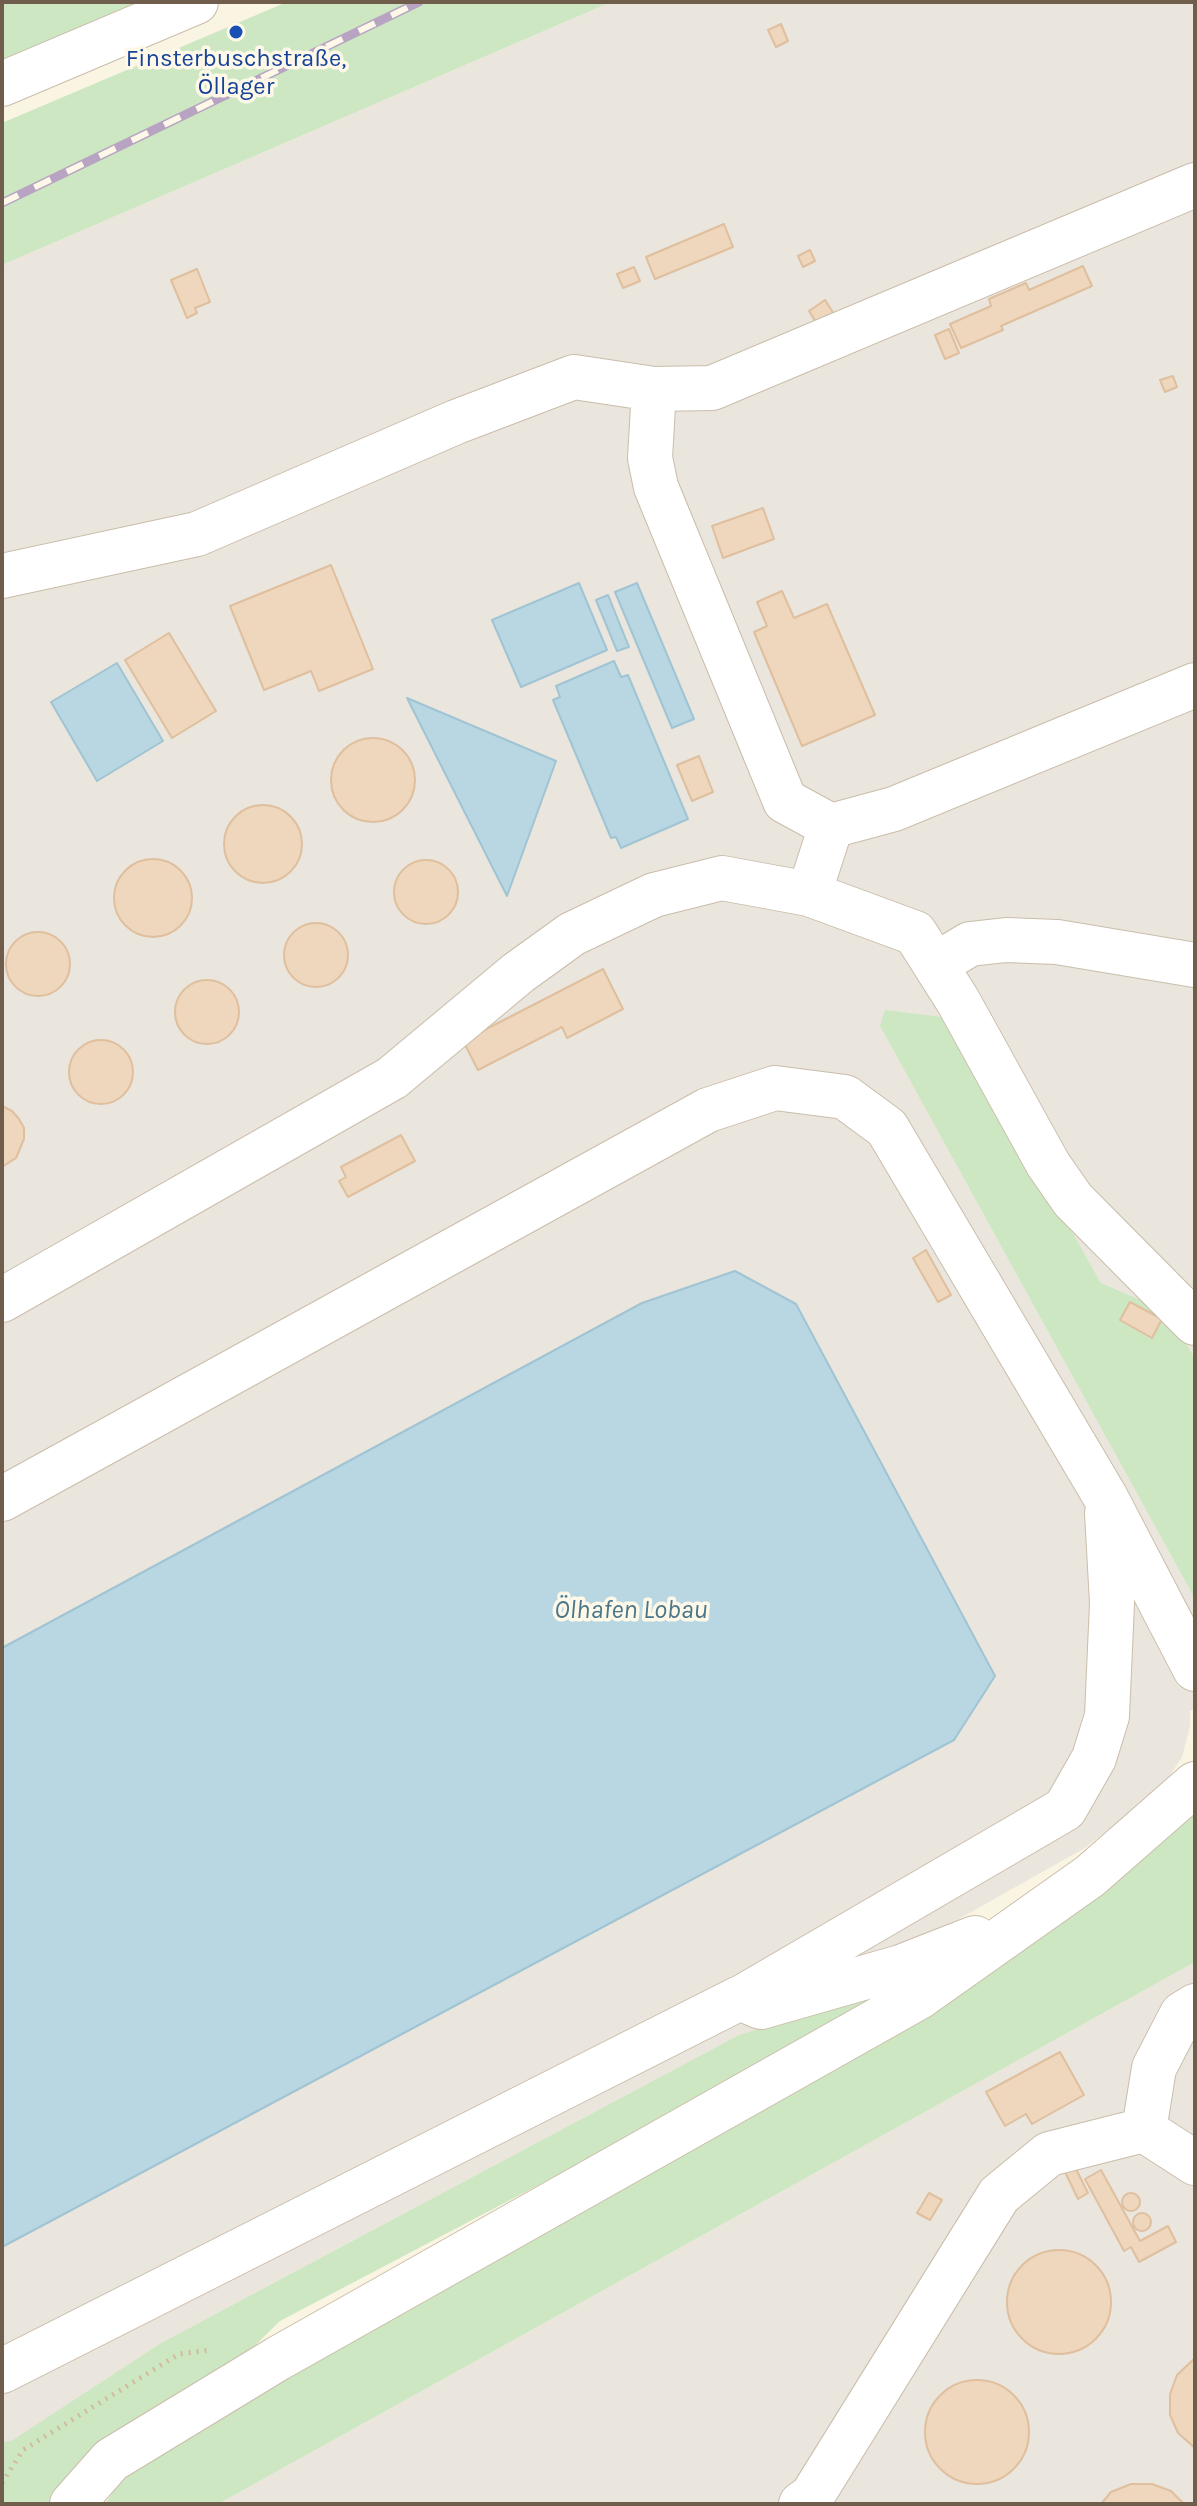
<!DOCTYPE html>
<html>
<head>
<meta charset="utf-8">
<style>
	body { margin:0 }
	#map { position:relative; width:1197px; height:2506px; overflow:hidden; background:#faf4e3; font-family:Karla,sans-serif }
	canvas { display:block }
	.frame { position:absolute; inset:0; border:4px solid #705d4b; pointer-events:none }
</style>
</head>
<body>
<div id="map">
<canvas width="1197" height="2506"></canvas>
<div class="frame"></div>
</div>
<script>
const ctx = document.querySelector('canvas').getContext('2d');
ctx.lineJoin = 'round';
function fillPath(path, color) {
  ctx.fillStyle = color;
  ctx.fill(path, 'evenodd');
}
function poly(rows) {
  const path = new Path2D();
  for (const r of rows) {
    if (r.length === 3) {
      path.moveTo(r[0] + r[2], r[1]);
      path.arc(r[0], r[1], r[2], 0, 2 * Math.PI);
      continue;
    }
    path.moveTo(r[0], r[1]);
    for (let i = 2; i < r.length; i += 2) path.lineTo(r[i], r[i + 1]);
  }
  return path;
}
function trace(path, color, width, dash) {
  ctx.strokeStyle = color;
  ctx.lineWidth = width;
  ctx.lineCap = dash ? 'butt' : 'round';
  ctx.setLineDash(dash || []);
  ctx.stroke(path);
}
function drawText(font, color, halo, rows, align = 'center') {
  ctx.font = font + ' Karla,sans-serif';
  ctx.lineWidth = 7;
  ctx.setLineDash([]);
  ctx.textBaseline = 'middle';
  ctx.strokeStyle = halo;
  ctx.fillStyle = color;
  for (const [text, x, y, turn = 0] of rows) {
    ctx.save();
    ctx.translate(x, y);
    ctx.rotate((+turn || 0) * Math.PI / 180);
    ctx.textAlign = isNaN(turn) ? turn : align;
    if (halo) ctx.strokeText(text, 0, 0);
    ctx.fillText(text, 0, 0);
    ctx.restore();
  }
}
fillPath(poly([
	[611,2,1195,2,1195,1359,1169,1312,1101,1283,951,1019,880,1026,1195,1599,1195,1708,1190,1711,1190,1726,1182,1757,1160,1790,1083,1849,932,1934,906,1983,739,2035,161,2343,13,2441,2,2443,2,265],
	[1195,1962,1195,2504,218,2504]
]), '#eae5dd');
fillPath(poly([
	[2,2,178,2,2,79],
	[287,2,611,2,2,265,2,123],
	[885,1010,951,1018,1101,1283,1169,1312,1195,1359,1195,1599,880,1026],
	[1195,1800,1195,1962,218,2504,105,2504,123,2477],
	[906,1983,666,2118,280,2321,235,2365,75,2467,49,2504,2,2504,2,2443,13,2440,161,2343,739,2035]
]), '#cce7c2');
const water = poly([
	[579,583,607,650,521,687,492,620,579,583],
	[637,583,694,719,672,728,615,592,637,583],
	[608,595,629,647,617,651,596,600,608,595],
	[614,661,621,677,628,675,688,819,621,848,616,837,611,838,553,700,560,697,556,686,614,661],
	[117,663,163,741,97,781,51,702,117,663],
	[407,698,556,761,507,896,407,698],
	[735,1271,796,1304,995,1676,954,1740,2,2247,2,1648,642,1303,735,1271]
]);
fillPath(water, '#b9d7e2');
trace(water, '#a0c4d3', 2);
const building = poly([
	[781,24,788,41,776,47,768,30,781,24],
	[724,224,733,247,655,279,646,257,724,224],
	[810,250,815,261,803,267,798,256,810,250],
	[1083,266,1092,286,1001,326,1003,330,961,348,950,324,991,306,989,299,1026,283,1029,290,1083,266],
	[634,267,640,281,623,288,617,274,634,267],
	[197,269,210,302,195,308,197,313,187,318,171,280,197,269],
	[825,300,834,314,817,324,809,311,825,300],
	[949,329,959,353,945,359,935,335,949,329],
	[1173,376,1177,387,1165,392,1160,380,1173,376],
	[763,508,774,539,723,558,712,526,763,508],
	[331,565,373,669,319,691,311,671,264,690,230,606,331,565],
	[782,591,794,618,827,604,875,715,802,746,754,632,767,626,757,602,782,591],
	[169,633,216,711,172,738,125,660,169,633],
	[373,780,42],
	[699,756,713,792,692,801,677,765,699,756],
	[263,844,39],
	[153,898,39],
	[426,892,32],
	[316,955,32],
	[38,964,32],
	[603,969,623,1009,567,1038,562,1027,478,1070,463,1041,603,969],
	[207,1012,32],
	[101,1072,32],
	[2,1106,12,1111,19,1119,24,1128,24,1139,16,1158,2,1167,2,1106],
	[401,1135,415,1161,348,1197,339,1181,346,1177,341,1167,401,1135],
	[926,1250,951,1295,938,1302,913,1258,926,1250],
	[1130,1302,1162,1319,1152,1338,1120,1320,1130,1302],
	[1060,2052,1084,2095,1032,2124,1026,2114,1005,2126,986,2092,1060,2052],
	[1075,2167,1088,2193,1078,2199,1065,2172,1075,2167],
	[1101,2170,1140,2241,1168,2226,1176,2242,1139,2262,1131,2247,1124,2251,1085,2179,1101,2170],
	[929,2193,942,2200,930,2220,917,2213,929,2193],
	[1131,2202,9],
	[1142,2222,9],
	[1059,2302,52],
	[1195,2358,1195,2448,1178,2433,1170,2415,1170,2394,1177,2375,1195,2358],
	[977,2432,52],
	[1131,2484,1152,2484,1171,2491,1184,2504,1101,2504,1111,2492,1131,2484]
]);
fillPath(building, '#eed7bc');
trace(building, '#dfbf9e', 2);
const minor = poly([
	[2,84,196,2],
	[654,389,650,458,656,487,785,801,831,826,894,809,1195,685],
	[2,576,197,534,456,422,574,377,654,389,712,388,1195,185],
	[809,894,831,826],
	[935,965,970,944,1006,940,1057,942,1195,965],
	[2,1300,392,1078,518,973,572,934,654,895,722,878,809,894,915,933,958,1001,1048,1164,1073,1200,1195,1323],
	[2,1499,708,1110,775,1088,845,1097,887,1128,1106,1498,1195,1669],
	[746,1995,1065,1809,1094,1758,1107,1716,1112,1603,1107,1513],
	[1195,2006,1182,2014,1154,2068,1144,2130,1195,2163],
	[2,2371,740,1998,761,2007,901,1967,975,1938],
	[72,2504,111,2460,277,2359,919,1997,1090,1876,1195,1784],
	[801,2504,812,2496,999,2195,1049,2154,1144,2130]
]);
trace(minor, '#cabdaa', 46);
trace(poly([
	[2,2483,23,2450,179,2354,211,2350]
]), '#d2baa0', 5, [2, 6]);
trace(minor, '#fff', 44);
const rail = poly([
	[2,203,419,2]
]);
trace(rail, '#b8a3c2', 9);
trace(rail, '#fef8e8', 6, [18]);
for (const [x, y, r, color] of [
	[236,32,8,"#1a4fb4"]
]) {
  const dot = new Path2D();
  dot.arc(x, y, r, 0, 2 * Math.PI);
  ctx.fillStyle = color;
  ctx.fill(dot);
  trace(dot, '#fef8e8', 3);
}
drawText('24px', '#164399', '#fef8e8', [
	["Finsterbuschstraße,",236,59],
	["Öllager",236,87]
]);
drawText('italic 26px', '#49768a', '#fef8e8', [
	["Ölhafen Lobau",631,1611]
]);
</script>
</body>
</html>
